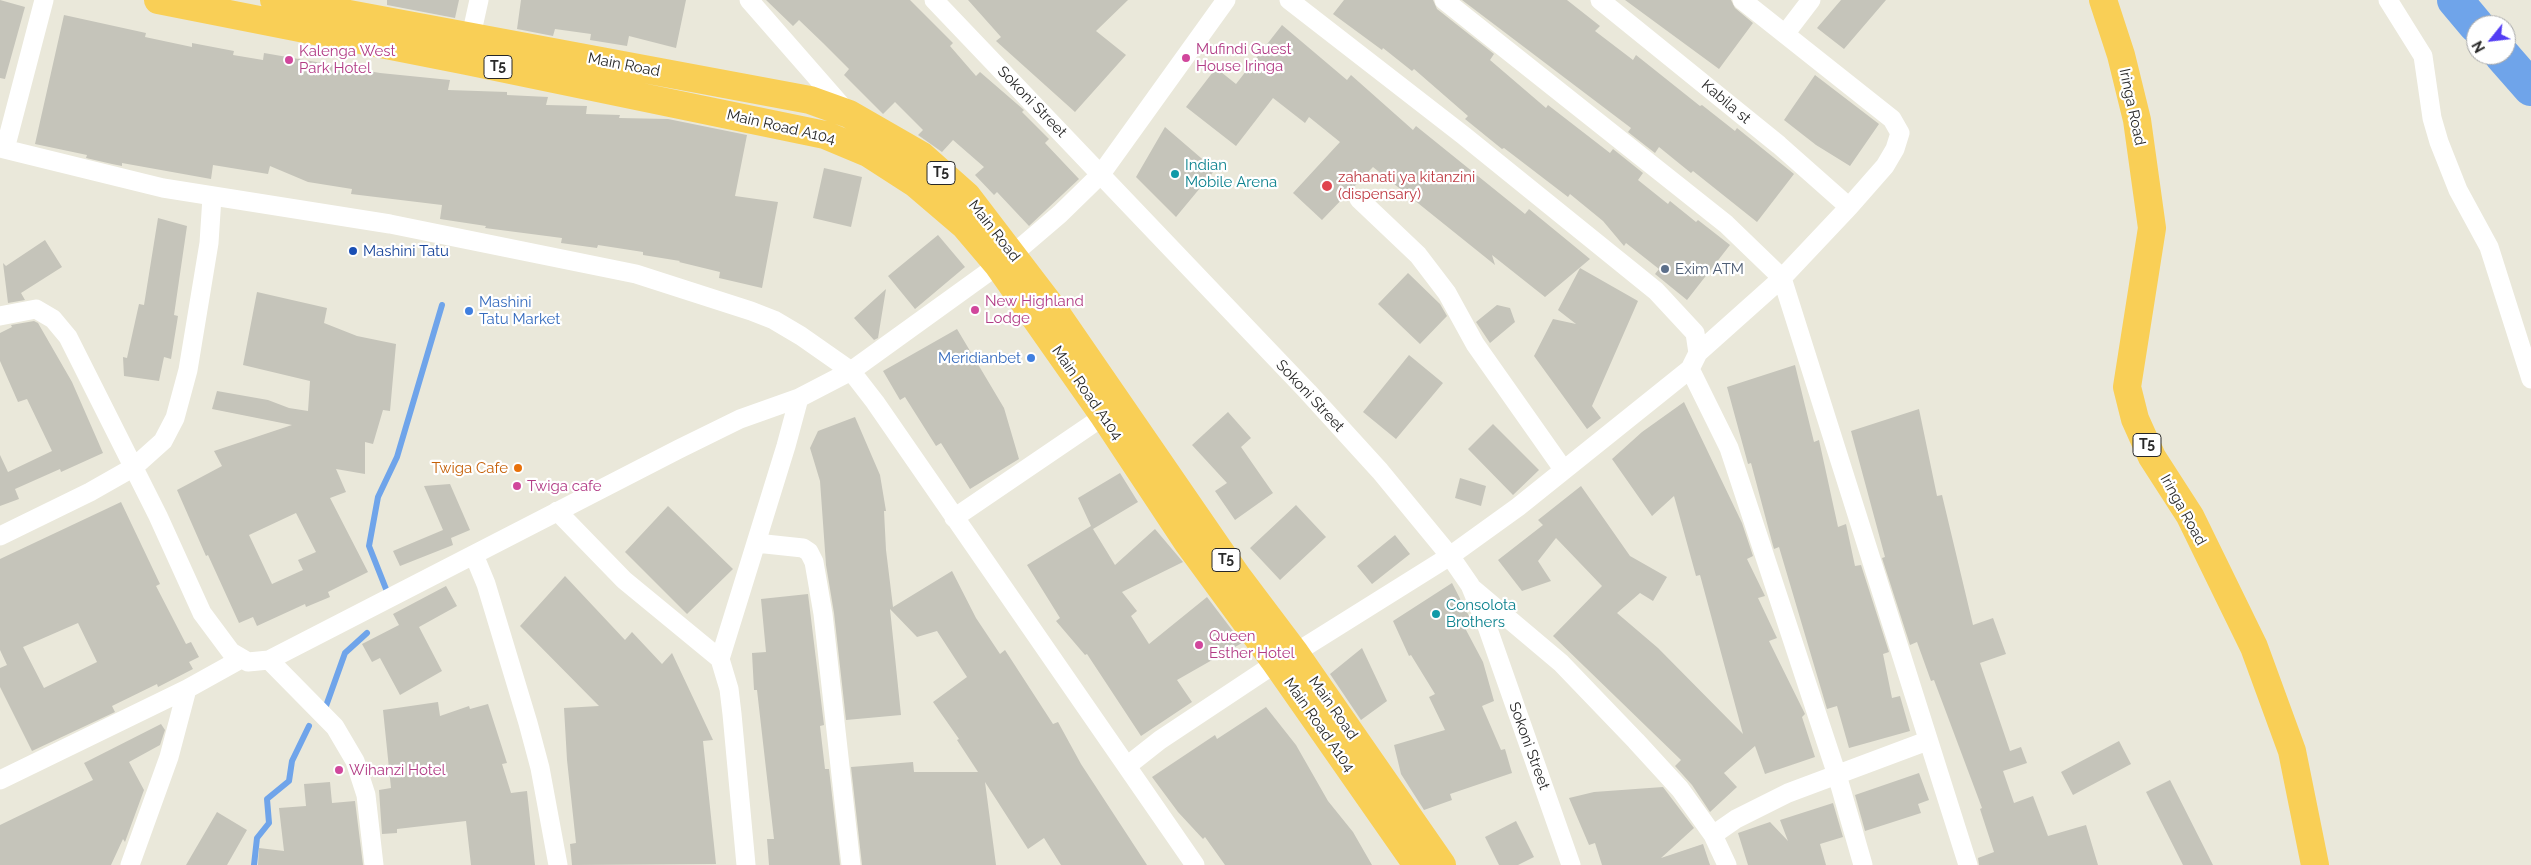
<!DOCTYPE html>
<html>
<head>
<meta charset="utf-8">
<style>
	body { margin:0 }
	#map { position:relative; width:2531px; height:865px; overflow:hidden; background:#eae8da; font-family:Raleway,sans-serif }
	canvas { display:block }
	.north { position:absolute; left:2466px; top:15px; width:50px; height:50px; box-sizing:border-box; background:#fff; border:1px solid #a9a9a9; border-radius:50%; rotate:241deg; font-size:14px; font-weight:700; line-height:20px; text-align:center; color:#282828 }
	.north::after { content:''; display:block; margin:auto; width:18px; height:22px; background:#533df4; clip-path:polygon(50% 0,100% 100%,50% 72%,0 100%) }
</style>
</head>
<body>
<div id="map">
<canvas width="2531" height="865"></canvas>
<div class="north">N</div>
</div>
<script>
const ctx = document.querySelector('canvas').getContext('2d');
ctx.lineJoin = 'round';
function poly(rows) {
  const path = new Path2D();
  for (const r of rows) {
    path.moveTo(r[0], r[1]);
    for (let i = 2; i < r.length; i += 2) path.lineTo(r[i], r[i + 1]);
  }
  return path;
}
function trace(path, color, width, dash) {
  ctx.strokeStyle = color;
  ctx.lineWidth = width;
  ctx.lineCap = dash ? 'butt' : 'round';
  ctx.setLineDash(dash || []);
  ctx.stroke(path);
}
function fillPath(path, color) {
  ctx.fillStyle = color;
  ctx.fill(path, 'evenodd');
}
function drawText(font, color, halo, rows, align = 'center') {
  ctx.font = font + ' Raleway,sans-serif';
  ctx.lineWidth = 4.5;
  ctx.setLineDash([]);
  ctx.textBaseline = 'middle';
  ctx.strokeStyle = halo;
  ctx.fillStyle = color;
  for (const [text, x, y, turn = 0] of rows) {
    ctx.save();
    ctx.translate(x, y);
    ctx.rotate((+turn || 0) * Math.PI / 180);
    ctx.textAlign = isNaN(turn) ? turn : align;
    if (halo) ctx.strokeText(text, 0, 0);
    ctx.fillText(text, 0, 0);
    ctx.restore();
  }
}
trace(poly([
	[388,594,369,546,378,497,397,457,442,305],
	[326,706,345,653,367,633],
	[254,865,257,838,269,823,267,799,289,781,292,761,309,726]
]), '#6fa4ea', 6);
trace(poly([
	[2455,0,2476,25],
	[2502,55,2531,88]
]), '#6fa4ea', 36);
fillPath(poly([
	[0,0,25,7,5,79,0,78],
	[387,0,459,0,455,18,387,5],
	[521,0,686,0,676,48,629,36,627,46,590,40,591,34,555,29,553,36,517,29],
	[766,0,910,0,953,43,950,46,976,76,980,72,1024,110,1022,112,1049,139,1045,143,1079,179,1029,226,997,192,994,195,975,175,984,167,953,140,942,152,918,135,923,130,895,102,883,114,844,75,849,69,823,43,799,20,793,26],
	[968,0,1128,0,1096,31,1126,55,1075,112,996,41,1001,37],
	[1344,0,1433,0,1437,9,1494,54,1490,60,1546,108,1548,105,1610,153,1613,149,1643,173,1638,180,1668,204,1670,201,1696,222,1698,220,1730,245,1687,300,1655,274,1659,269,1626,243,1624,246,1603,221,1570,194,1568,197,1504,148,1502,149,1465,119,1468,116,1414,69,1412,71,1383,48,1382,50,1333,14],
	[1462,0,1567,0,1600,26,1595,31,1633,60,1636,55,1700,106,1702,105,1735,131,1737,128,1794,174,1757,222,1693,171,1691,173,1659,147,1655,153,1628,132,1631,128],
	[1625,0,1731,0,1735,8,1753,23,1719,69],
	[1841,0,1886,0,1844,49,1817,28],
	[64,15,146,33,145,37,192,47,192,43,234,51,233,55,263,60,264,53,380,73,450,80,448,90,507,92,507,95,548,97,546,105,587,106,586,114,620,115,619,118,668,119,747,135,735,196,778,202,762,288,719,278,720,272,679,262,680,261,643,255,643,252,598,245,597,248,561,243,562,238,485,228,486,226,440,219,442,205,351,194,352,189,308,182,270,166,268,174,213,165,211,179,122,163,122,166,112,164,86,158,87,155,35,144],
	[1282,25,1347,80,1351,75,1413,130,1416,126,1525,214,1529,209,1590,259,1545,297,1492,255,1495,265,1373,167,1322,220,1293,193,1340,142,1309,117,1305,123,1273,98,1236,146,1186,107,1216,68,1236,84],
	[1815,75,1879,124,1850,166,1816,145,1784,120],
	[1165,127,1215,170,1176,217,1136,177],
	[824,168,862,177,851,227,813,218],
	[158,218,187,226,174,315,178,316,171,359,164,357,159,381,124,376,123,357,127,358,139,304,144,305],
	[938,235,965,267,915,309,888,276],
	[45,240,62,267,21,293,25,300,8,303,3,263,6,266],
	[1580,268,1638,301,1592,406,1601,418,1587,429,1534,356,1553,319,1576,324,1558,310],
	[1408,273,1440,304,1447,316,1420,344,1378,304],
	[886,289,878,338,874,340,854,318],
	[257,292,327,308,324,323,357,336,396,344,390,411,383,410,373,444,365,442,365,474,336,469,346,492,330,498,368,572,328,592,330,597,306,607,305,604,257,626,253,617,239,623,208,555,206,556,177,490,222,466,214,451,292,425,212,409,217,391,268,400,289,408,308,411,310,381,243,365],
	[296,513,316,552,298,560,303,570,272,584,249,535],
	[1497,305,1510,308,1515,322,1490,343,1476,322],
	[34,321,38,323,72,382,103,453,61,472,60,469,15,489,19,499,0,506,0,455,8,472,52,451,27,399,18,402,0,361,0,333,12,327,11,325],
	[957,329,1004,408,1019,459,970,489,941,443,936,446,905,397,900,400,883,371],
	[1409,355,1443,383,1396,439,1363,412],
	[1795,365,1814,442,1819,440,1838,527,1846,524,1855,566,1861,565,1889,652,1883,654,1892,698,1900,696,1910,731,1849,748,1837,706,1827,709,1779,547,1774,549,1772,542,1751,463,1748,464,1727,387],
	[1684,402,1742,523,1753,556,1747,559,1765,596,1758,598,1777,638,1769,641,1805,714,1802,717,1815,757,1765,774,1755,746,1724,773,1737,787,1710,812,1692,785,1675,766,1681,760,1553,636,1602,586,1556,538,1538,561,1551,581,1522,591,1498,560,1543,525,1538,520,1581,486,1630,556,1667,577,1653,601,1640,593,1617,613,1658,648,1743,734,1700,575,1696,576,1674,496,1652,516,1612,459,1642,432],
	[1919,409,1937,496,1942,495,1973,625,1993,618,2006,654,1980,663,2010,751,2021,747,2027,763,2003,771,2014,803,2033,796,2048,836,2086,825,2098,865,1979,865,1978,858,1994,852,1980,809,1982,808,1934,680,1931,681,1917,642,1910,645,1882,558,1885,557,1851,431],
	[1228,412,1251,438,1241,447,1273,493,1235,520,1215,491,1227,483,1192,445],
	[855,417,880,475,886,511,884,511,886,550,893,607,952,571,976,618,1000,654,1005,650,1053,724,1058,722,1081,764,1147,865,1061,865,1044,838,1028,849,985,782,996,865,862,865,851,767,913,762,914,772,978,772,957,740,959,739,933,702,967,677,937,631,917,637,890,609,901,715,846,720,834,613,826,565,820,481,810,448,818,431],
	[1493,424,1539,470,1513,495,1468,449],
	[1120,473,1138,502,1093,529,1115,565,1155,529,1183,562,1122,592,1137,611,1131,616,1149,644,1207,597,1242,643,1177,680,1192,702,1141,736,1087,654,1085,655,1056,621,1060,618,1027,565,1091,526,1078,498],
	[1460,478,1486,486,1481,506,1455,498],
	[450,484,470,530,451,538,453,545,400,566,393,551,443,530,424,486],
	[121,502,160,584,156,586,186,644,191,642,199,657,189,662,193,669,158,687,157,684,112,706,115,712,32,751,0,687,0,668,7,665,0,650,0,559],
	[78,623,97,662,44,688,23,647],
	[1296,505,1326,537,1280,580,1250,548],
	[668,506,733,569,687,614,625,552],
	[1395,535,1410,554,1372,584,1357,566],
	[565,576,625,640,632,632,662,664,672,653,713,740,703,741,716,864,572,865,570,844,576,843,567,760,564,708,599,706,520,626],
	[1452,583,1473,624,1465,628,1483,662,1494,701,1482,706,1501,750,1505,749,1512,773,1450,794,1452,800,1424,810,1401,774,1394,745,1445,730,1429,697,1435,694,1411,655,1409,656,1393,621],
	[446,586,457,606,419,627,442,671,400,695,380,658,372,662,362,644,399,625,393,614],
	[808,594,824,725,820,726,825,769,829,769,840,865,769,865,767,839,774,839,757,690,754,690,752,653,766,652,761,599],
	[1362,648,1387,701,1361,720,1330,674],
	[438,702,440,716,469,706,470,709,488,704,507,763,502,764,511,793,527,791,535,865,471,865,466,821,397,829,397,833,382,834,379,790,391,788,383,710],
	[1266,707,1296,745,1328,801,1353,832,1372,865,1225,865,1205,837,1203,839,1178,812,1152,777,1215,735,1217,739],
	[161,724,165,730,160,745,129,762,144,790,125,842,123,839,111,865,0,865,0,825,93,780,84,763],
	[2119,741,2131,764,2073,795,2061,772],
	[1919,773,1929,800,1918,804,1921,813,1865,831,1855,795],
	[2170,780,2213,865,2183,865,2146,792],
	[330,782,332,803,355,801,363,865,258,865,259,848,284,851,279,808,306,806,304,784],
	[1663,787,1694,828,1661,858,1703,844,1710,865,1602,865,1595,843,1589,845,1569,798,1594,792],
	[1833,803,1843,837,1820,844,1826,865,1748,865,1738,833,1770,822,1788,841,1780,820],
	[217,812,247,830,227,865,186,865],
	[1516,821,1534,857,1518,865,1499,865,1485,837]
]), '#c5c4ba');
trace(poly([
	[749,0,847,112],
	[934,0,1308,392,1380,471,1450,556,1470,585,1488,629,1571,865],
	[1289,0,1463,135,1656,291,1695,333,1698,353,1690,369,1518,507,1450,556,1295,653],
	[1444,0,1726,224,1782,278,1968,865],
	[1600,0,1779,145,1849,207],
	[2388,0,2423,56,2432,118,2439,142,2458,190,2489,247,2531,379],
	[1785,34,1811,0],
	[471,36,479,0],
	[0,148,163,188,390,224,636,274,751,311,774,320,801,336,851,371,875,402,1195,865],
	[5,149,44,0],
	[1359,199,1418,255,1447,293,1475,344,1563,469],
	[1012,255,1060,214,1101,174,1226,0],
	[0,316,36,309,53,319,68,337,158,516,202,613,231,652,248,662,269,660,679,449,740,419,799,398,851,371,998,265],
	[1698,353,1782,278,1849,207,1885,166,1895,149,1900,133,1892,119,1742,0],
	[1690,369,1729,448,1837,775,1863,865],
	[557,511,624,580,720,659,729,689,732,714,746,865],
	[954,518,1104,416],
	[0,536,90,492,134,467,163,441,175,418,188,370,209,243,212,197],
	[756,543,803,548,809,552,814,562,823,614,851,865],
	[474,555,486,584,528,723,540,768,558,865],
	[1472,588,1561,663,1636,741,1680,789,1713,835,1727,865],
	[720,659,786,446,799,398],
	[269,660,335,727,355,761,366,795,374,865],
	[1127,766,1160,740,1276,663],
	[0,780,187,689,241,659],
	[1713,835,1736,819,1788,793,1927,741],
	[130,865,169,757,187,689]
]), '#fff', 19);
trace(poly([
	[158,0,467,61,825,135,868,153,916,184,964,225,998,265,1104,416,1188,543,1276,663,1417,865],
	[274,0,810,100,849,114,922,156,967,196,1054,310,1237,576,1295,653,1442,865],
	[2103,0,2121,55,2137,120,2152,228,2127,387,2135,419,2152,457,2190,516,2254,647,2292,751,2315,865]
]), '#f9cf56', 28);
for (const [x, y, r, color] of [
	[1186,58,5,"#d1479c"],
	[289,60,5,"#d1479c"],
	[1175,174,5,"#0f9aa8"],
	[1327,186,6,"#e0444e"],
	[353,251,5,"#1a4fb4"],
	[1665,269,5,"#5c6f8a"],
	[975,310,5,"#d1479c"],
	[469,311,5,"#3f7fe0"],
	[1031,358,5,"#3f7fe0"],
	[518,468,5,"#e8710a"],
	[517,486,5,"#d1479c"],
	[1436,614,5,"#0f9aa8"],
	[1199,645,5,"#d1479c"],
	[339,770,5,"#d1479c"]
]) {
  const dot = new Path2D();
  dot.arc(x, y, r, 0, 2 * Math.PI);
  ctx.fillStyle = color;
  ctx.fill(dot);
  trace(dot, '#fff', 2);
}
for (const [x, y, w] of [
	[498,67,28],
	[941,173,28],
	[2147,445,28],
	[1226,560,28]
]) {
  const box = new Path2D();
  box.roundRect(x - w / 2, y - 11.5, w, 23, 4);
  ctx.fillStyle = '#fff';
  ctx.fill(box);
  trace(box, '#282828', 1);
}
drawText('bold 14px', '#282828', null, [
	["T5",498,67],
	["T5",941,173],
	["T5",2147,445],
	["T5",1226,560]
]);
drawText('15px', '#b23c85', '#fff', [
	["Mufindi Guest",1196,49],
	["House Iringa",1196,66],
	["Kalenga West",299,51],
	["Park Hotel",299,68],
	["New Highland",985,301],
	["Lodge",985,318],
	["Twiga cafe",527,486],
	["Queen",1209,636],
	["Esther Hotel",1209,653],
	["Wihanzi Hotel",349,770]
], 'left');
drawText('15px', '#282828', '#fff', [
	["Main Road",624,65,11],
	["Sokoni Street",1032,102,46],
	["Kabila st",1726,102,40],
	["Iringa Road",2132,107,78],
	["Main Road A104",781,127,13],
	["Main Road",994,231,52],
	["Main Road A104",1087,393,55],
	["Sokoni Street",1310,396,47],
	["Iringa Road",2183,510,61],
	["Main Road",1333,708,55],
	["Main Road A104",1319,725,55],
	["Sokoni Street",1529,746,70]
]);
drawText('15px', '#0d838f', '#fff', [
	["Indian",1185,165],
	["Mobile Arena",1185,182],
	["Consolota",1446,605],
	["Brothers",1446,622]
], 'left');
drawText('15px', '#be3a42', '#fff', [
	["zahanati ya kitanzini",1338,177],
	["(dispensary)",1338,194]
], 'left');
drawText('15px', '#164399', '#fff', [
	["Mashini Tatu",363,251]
], 'left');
drawText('15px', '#4e5e75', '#fff', [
	["Exim ATM",1675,269]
], 'left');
drawText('15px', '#366cbe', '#fff', [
	["Mashini",479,302],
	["Tatu Market",479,319],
	["Meridianbet",1021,358,"right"]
], 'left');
drawText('15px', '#c56008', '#fff', [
	["Twiga Cafe",508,468]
], 'right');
</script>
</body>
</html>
